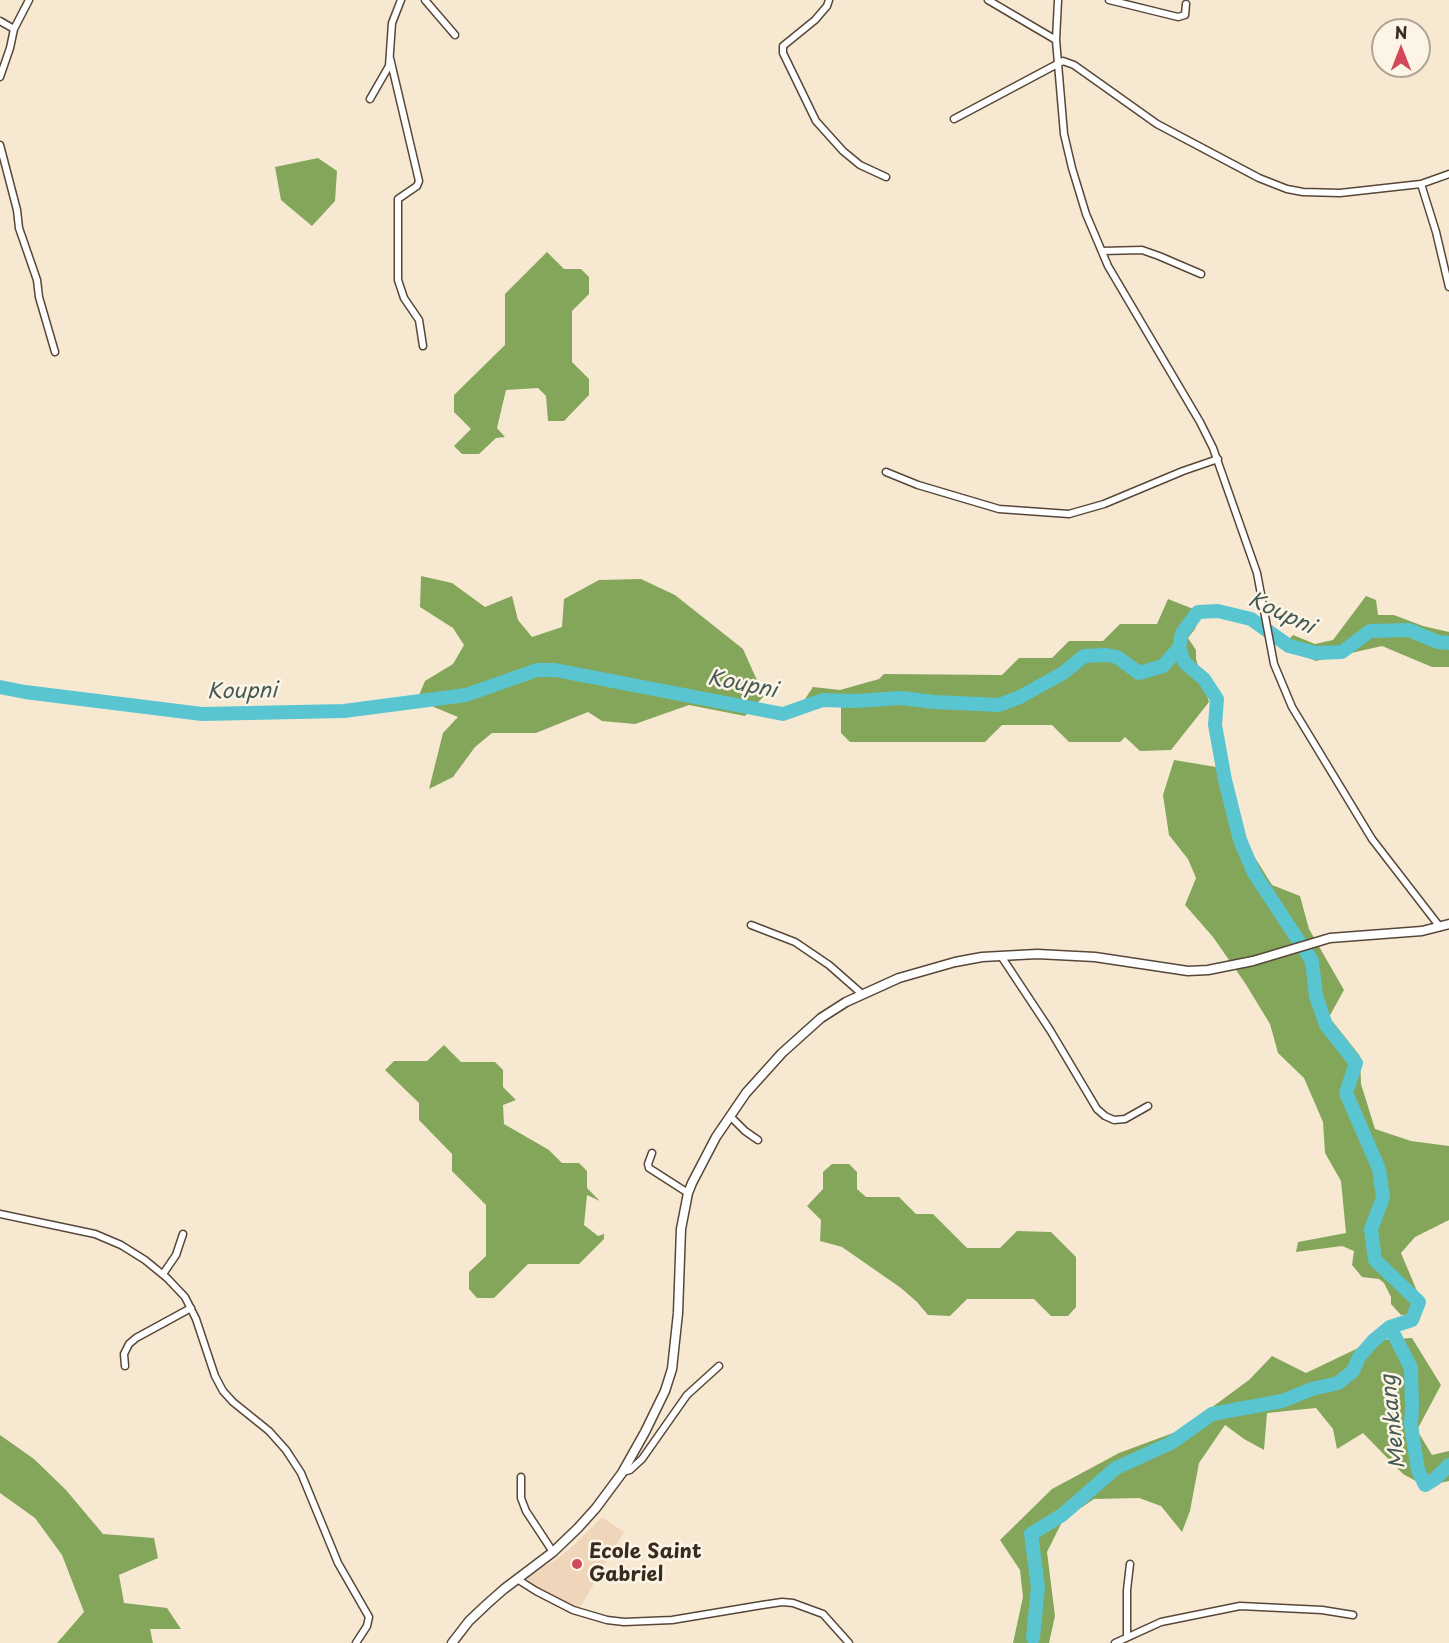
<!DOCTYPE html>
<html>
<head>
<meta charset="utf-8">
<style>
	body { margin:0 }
	#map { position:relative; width:1449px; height:1643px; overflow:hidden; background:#f7e9d1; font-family:"Playpen Sans",sans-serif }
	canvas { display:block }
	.north { position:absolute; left:1371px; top:18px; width:60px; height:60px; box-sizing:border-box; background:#fcf5e5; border:2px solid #afa495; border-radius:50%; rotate:0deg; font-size:16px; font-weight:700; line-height:24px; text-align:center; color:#3b2a1e }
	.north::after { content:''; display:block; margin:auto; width:21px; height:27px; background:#d1495b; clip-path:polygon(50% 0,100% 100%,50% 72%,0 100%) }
</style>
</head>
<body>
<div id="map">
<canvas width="1449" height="1643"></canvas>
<div class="north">N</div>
</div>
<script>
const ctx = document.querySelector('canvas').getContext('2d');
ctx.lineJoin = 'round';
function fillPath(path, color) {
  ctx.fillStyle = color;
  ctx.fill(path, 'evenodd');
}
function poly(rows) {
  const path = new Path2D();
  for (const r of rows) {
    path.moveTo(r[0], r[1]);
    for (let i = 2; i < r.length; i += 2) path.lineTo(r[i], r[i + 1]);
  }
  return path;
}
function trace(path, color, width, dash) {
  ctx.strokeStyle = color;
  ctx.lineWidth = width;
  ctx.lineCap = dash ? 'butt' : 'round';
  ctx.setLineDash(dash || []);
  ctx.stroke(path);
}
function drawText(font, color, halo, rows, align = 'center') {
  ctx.font = font + ' "Playpen Sans",sans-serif';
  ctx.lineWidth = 5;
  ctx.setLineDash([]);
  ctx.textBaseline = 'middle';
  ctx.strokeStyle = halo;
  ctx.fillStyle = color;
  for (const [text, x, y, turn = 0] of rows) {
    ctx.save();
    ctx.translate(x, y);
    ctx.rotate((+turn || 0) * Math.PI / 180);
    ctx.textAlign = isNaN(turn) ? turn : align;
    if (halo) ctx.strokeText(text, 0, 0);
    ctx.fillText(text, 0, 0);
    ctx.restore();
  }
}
fillPath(poly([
	[602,1517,624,1532,579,1609,559,1601,532,1585,527,1579,531,1574,557,1559,575,1544]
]), '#efd6bb');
fillPath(poly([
	[318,158,337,171,335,201,312,226,281,200,275,167],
	[547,252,564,269,581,269,589,277,589,294,572,311,572,362,589,379,589,395,564,421,548,421,546,396,538,388,506,390,497,428,505,437,496,438,479,454,462,454,454,446,471,429,454,412,454,395,505,345,505,294],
	[421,576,452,583,485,607,512,596,518,620,532,637,562,627,564,599,599,580,641,579,675,595,743,649,764,696,745,716,689,705,635,724,602,721,588,712,536,733,492,733,475,747,453,777,429,789,443,733,458,717,417,700,425,681,453,664,464,645,453,628,420,607],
	[1366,596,1376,600,1378,615,1394,615,1423,626,1449,632,1449,667,1432,667,1382,646,1316,661,1281,647,1293,635,1315,644,1333,640],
	[1168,599,1201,612,1195,629,1188,638,1196,650,1196,659,1209,702,1171,750,1140,751,1125,737,1120,742,1069,742,1052,725,1002,725,985,742,850,742,841,733,841,707,801,705,813,687,840,690,879,679,884,674,1002,675,1019,658,1052,658,1069,641,1103,641,1120,624,1157,624],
	[1174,760,1216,767,1237,810,1242,837,1272,885,1300,896,1309,929,1344,990,1329,1017,1360,1056,1361,1084,1375,1129,1411,1141,1449,1146,1449,1220,1415,1237,1401,1253,1417,1291,1417,1314,1401,1315,1391,1304,1391,1297,1384,1283,1379,1279,1362,1277,1352,1265,1354,1251,1342,1246,1296,1252,1298,1242,1346,1233,1341,1181,1325,1153,1323,1122,1304,1078,1278,1053,1270,1024,1245,983,1213,937,1185,905,1196,878,1188,859,1169,835,1163,795],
	[444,1045,461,1062,495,1062,503,1070,503,1087,516,1100,503,1105,504,1124,549,1150,562,1163,579,1163,587,1171,587,1188,600,1201,587,1195,584,1225,598,1236,604,1234,604,1239,579,1264,528,1264,494,1298,477,1298,469,1289,469,1272,486,1256,486,1205,452,1171,452,1154,419,1120,419,1103,385,1070,394,1061,427,1061],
	[832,1164,849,1164,857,1172,857,1189,866,1197,899,1197,916,1214,933,1214,967,1248,1000,1248,1017,1231,1051,1232,1076,1257,1076,1307,1068,1316,1051,1316,1034,1299,967,1299,950,1316,928,1315,917,1302,901,1288,842,1247,820,1241,821,1220,807,1206,823,1189,823,1172],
	[1412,1338,1441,1385,1417,1430,1432,1455,1449,1451,1449,1481,1425,1486,1403,1474,1363,1433,1337,1449,1333,1429,1316,1408,1267,1413,1264,1450,1244,1439,1225,1425,1199,1463,1190,1511,1182,1532,1161,1506,1139,1498,1094,1499,1063,1520,1047,1552,1055,1616,1049,1643,1013,1643,1023,1597,1020,1570,1000,1540,1052,1489,1119,1453,1181,1430,1249,1380,1272,1356,1306,1373,1375,1340],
	[0,1435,34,1459,66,1490,103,1534,154,1538,158,1558,119,1575,124,1603,167,1608,181,1629,150,1629,153,1643,57,1643,84,1612,62,1555,35,1518,0,1493]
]), '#83a65b');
trace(poly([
	[0,687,25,692,202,714,344,711,466,695,537,670,555,670,783,714,823,700,854,701,902,698,934,702,999,705,1020,697,1063,673,1084,656,1107,655,1117,657,1139,673,1163,666,1179,648,1182,633,1198,612,1218,611,1251,619,1289,646,1316,653,1342,652,1370,631,1409,630,1438,642,1449,643],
	[1390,1327,1411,1368,1412,1406,1411,1425,1418,1470,1425,1485,1435,1479,1449,1465],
	[1033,1638,1038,1587,1031,1534,1062,1515,1116,1468,1171,1443,1212,1414,1282,1401,1312,1389,1338,1383,1353,1371,1359,1357,1373,1341,1390,1327,1412,1320,1419,1302,1375,1260,1371,1229,1383,1198,1379,1169,1346,1093,1356,1063,1326,1025,1316,996,1312,961,1254,873,1240,840,1225,780,1215,725,1217,699,1204,679,1185,663,1179,648]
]), '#59c5d1', 14);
const minor = poly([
	[425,0,455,35],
	[829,0,827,6,815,20,783,46,783,53,816,121,843,151,860,165,886,177],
	[988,0,1056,40],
	[1058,0,1056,40,1064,134,1072,168,1086,214,1108,266,1200,422,1213,448,1257,573,1274,664,1292,707,1372,839,1440,927],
	[1109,0,1178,17,1185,15,1186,4],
	[0,21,14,29],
	[390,58,419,181,417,186,398,199,398,280,404,298,419,320,423,346],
	[0,77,10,48,14,29,29,0],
	[370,99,389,66,392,23,401,0],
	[954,119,1063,61,1074,65,1157,124,1259,178,1287,189,1303,192,1340,193,1421,184,1449,174],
	[0,145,17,210,19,228,37,280,39,297,55,352],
	[1421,184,1436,232,1449,287],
	[1102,251,1142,250,1159,256,1201,274],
	[886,472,918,485,999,509,1069,514,1104,504,1183,471,1218,459],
	[751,925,795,942,829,965,862,994],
	[1001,956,1050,1030,1097,1109,1105,1116,1114,1120,1125,1119,1148,1106],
	[731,1117,745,1131,758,1140],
	[652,1153,648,1164,649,1168,688,1193],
	[0,1214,95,1234,121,1245,145,1260,167,1278,185,1297,196,1319,215,1376,223,1391,233,1402,269,1431,286,1450,301,1473,338,1563,369,1617,367,1626,356,1643],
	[163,1274,176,1255,183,1234],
	[125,1366,124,1354,129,1344,136,1338,191,1308],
	[623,1472,630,1470,642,1459,687,1395,719,1366],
	[521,1477,521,1498,526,1511,553,1552],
	[517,1579,536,1591,573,1610,607,1620,624,1622,672,1620,762,1605,782,1602,793,1603,823,1614,849,1643],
	[1127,1636,1127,1590,1130,1564],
	[1115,1643,1161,1622,1240,1606,1322,1610,1353,1615]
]);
const secondary = poly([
	[452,1643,469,1621,487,1604,504,1589,553,1552,578,1528,596,1508,622,1473,645,1432,665,1391,672,1369,678,1313,681,1229,688,1193,692,1183,716,1137,746,1093,782,1053,821,1018,846,1002,899,978,955,962,982,957,1037,954,1095,957,1188,971,1208,970,1253,961,1330,938,1422,931,1449,924]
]);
trace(minor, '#574739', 9);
trace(secondary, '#574739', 11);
trace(minor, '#fff', 6);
trace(secondary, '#fff', 8);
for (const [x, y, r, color] of [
	[577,1564,6,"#d1495b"]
]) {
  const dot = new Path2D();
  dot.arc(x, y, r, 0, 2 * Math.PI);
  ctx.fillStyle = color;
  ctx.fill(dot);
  trace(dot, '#fcf5e5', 2);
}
drawText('bold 20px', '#3b2a1e', '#fcf5e5', [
	["Ecole Saint",589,1552],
	["Gabriel",589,1575]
], 'left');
drawText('italic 21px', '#445854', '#fcf5e5', [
	["Koupni",1281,614,25],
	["Koupni",742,685,11],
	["Koupni",242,692,-1],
	["Menkang",1394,1422,-96]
]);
</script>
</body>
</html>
